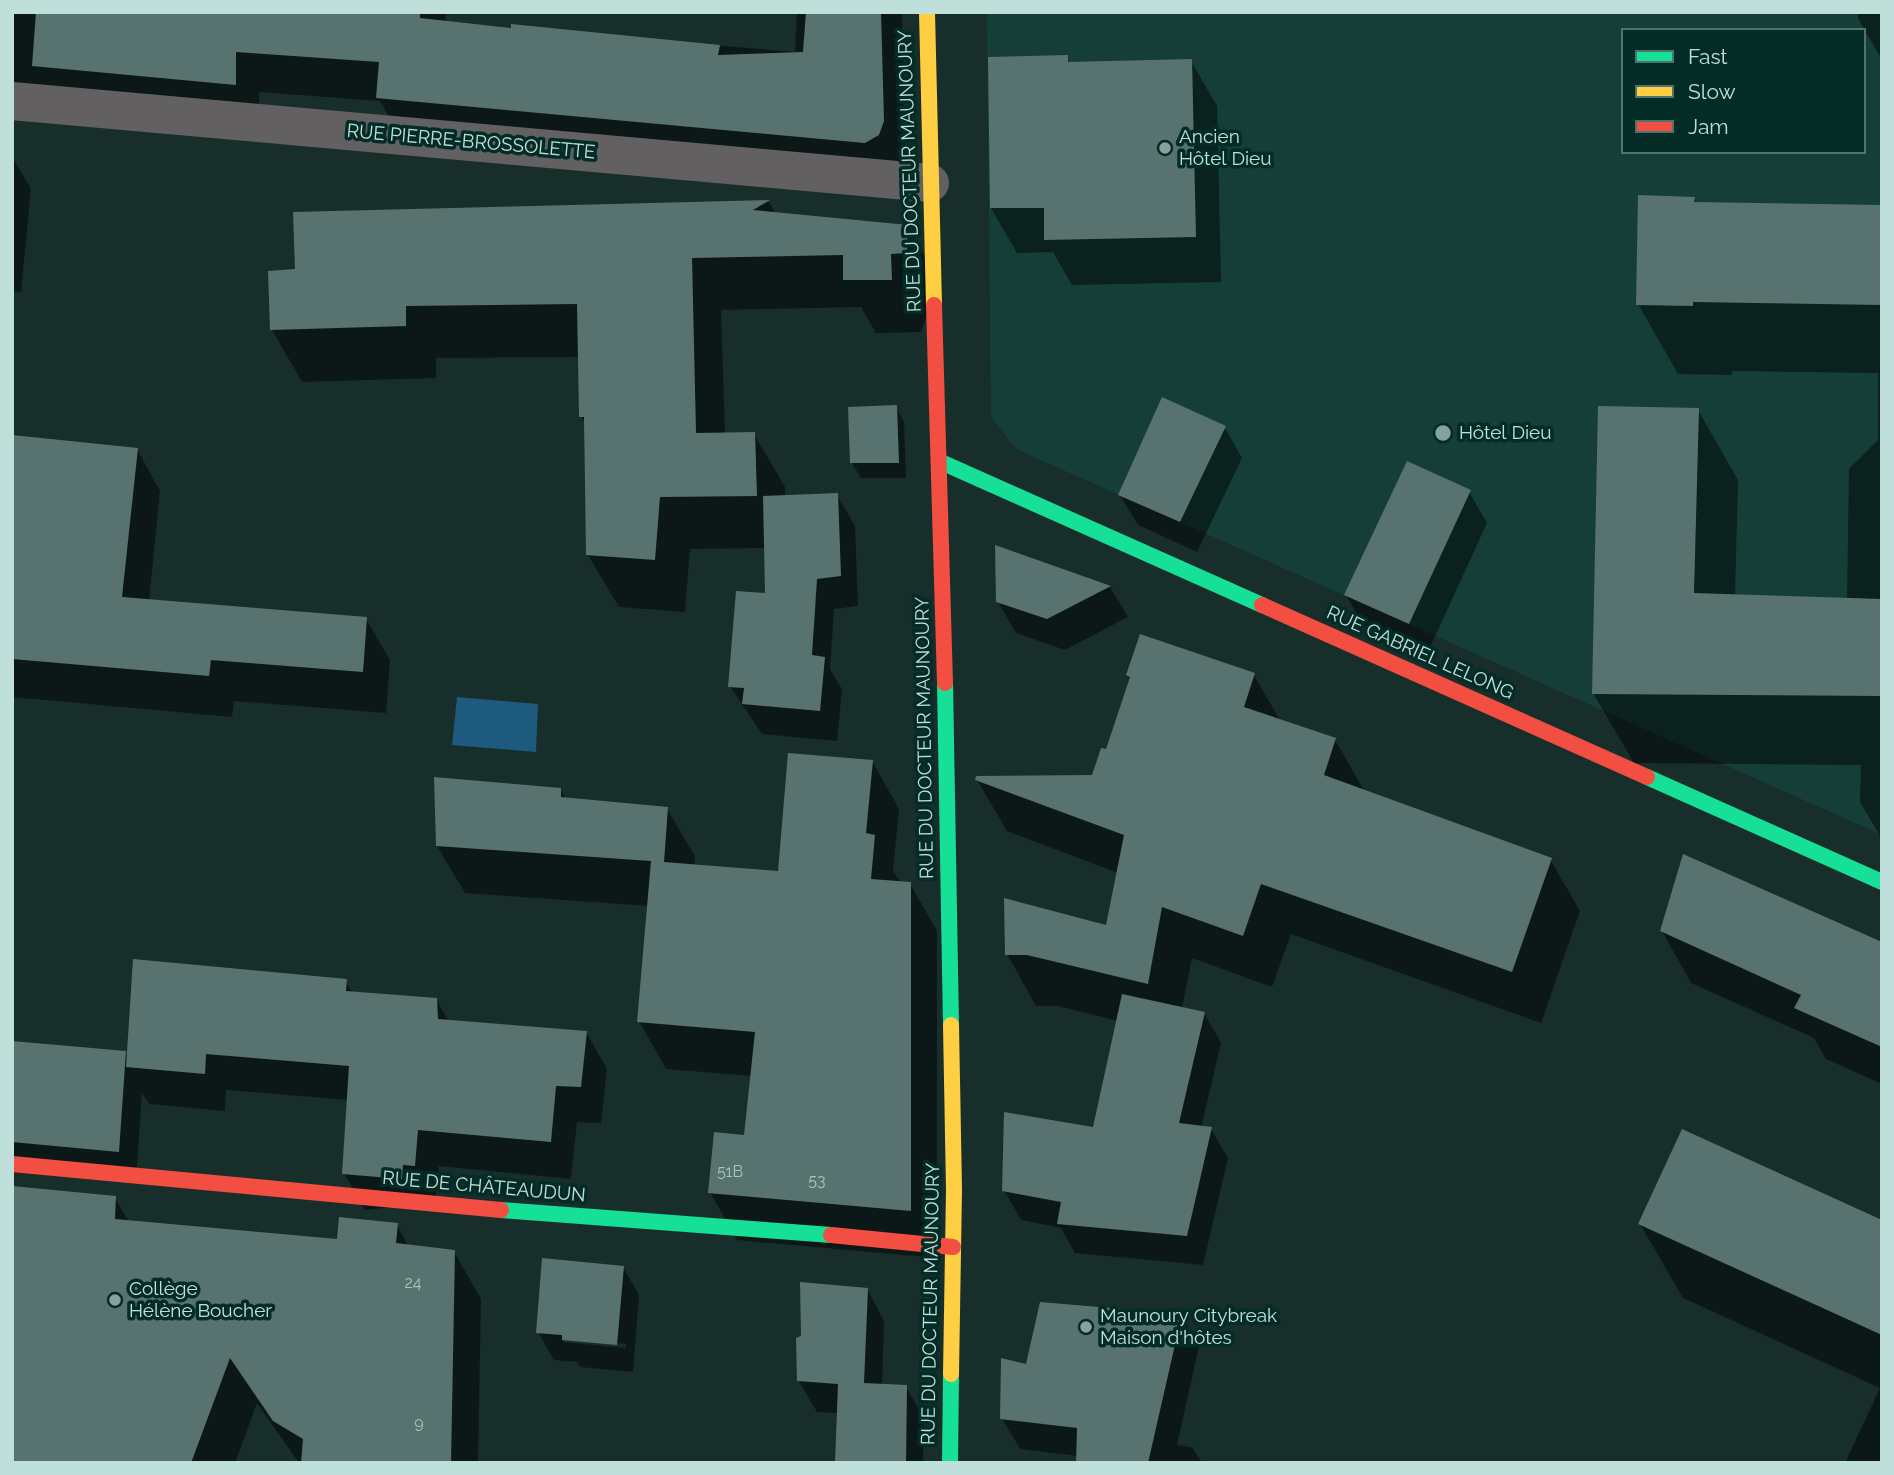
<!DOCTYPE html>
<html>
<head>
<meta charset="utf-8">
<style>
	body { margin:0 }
	#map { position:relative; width:1894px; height:1475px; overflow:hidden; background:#182e2b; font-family:Raleway,sans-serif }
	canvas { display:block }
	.frame { position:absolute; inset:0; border:14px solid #bfe0da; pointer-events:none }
	.legend { position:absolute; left:1621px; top:28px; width:245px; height:126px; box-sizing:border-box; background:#042c27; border:2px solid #4f746f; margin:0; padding:9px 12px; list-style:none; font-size:21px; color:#bfe0da }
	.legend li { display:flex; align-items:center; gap:14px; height:35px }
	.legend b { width:35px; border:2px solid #4f746f }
</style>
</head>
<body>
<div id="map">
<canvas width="1894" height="1475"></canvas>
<div class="frame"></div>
<ul class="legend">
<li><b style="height:9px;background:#16e098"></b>Fast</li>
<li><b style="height:9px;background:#ffcf43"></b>Slow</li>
<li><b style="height:9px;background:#f24e42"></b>Jam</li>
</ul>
</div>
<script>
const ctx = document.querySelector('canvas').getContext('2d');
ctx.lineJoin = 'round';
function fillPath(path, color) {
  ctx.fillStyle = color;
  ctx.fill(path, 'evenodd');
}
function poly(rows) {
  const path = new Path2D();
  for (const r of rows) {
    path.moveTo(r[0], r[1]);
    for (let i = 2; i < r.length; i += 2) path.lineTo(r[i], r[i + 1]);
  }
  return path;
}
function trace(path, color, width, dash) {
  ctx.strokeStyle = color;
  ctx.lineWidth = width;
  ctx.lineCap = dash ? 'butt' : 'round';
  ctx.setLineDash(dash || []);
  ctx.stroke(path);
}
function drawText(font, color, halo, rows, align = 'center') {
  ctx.font = font + ' Raleway,sans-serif';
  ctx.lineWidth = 7;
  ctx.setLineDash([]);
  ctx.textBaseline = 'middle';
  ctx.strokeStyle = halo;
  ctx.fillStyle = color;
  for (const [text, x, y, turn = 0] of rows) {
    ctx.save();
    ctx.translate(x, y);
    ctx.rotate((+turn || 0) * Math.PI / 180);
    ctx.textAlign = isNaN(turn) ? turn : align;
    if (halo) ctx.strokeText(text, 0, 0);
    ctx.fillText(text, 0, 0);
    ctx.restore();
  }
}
fillPath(poly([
	[987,12,1882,12,1882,835,1016,449,991,417],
	[1623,30,1864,30,1864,152,1623,152]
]), '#143e37');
fillPath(poly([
	[1361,12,1626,12,1621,14]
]), '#4d4265');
fillPath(poly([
	[457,697,538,704,536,752,452,745]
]), '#1e597e');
fillPath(poly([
	[12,12,446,12,445,22,795,52,797,12,902,12,906,163,402,139,380,101,259,92,259,125,12,92],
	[1858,12,1882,12,1882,60,1858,18],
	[1067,57,1070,64,1191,61,1217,106,1221,282,1072,285,1053,252,1017,253,991,208],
	[1882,105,1882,839,1860,802,1861,765,1634,763,1593,693,1698,410,1738,480,1735,596,1847,600,1849,469,1878,440,1878,373,1732,371,1732,375,1678,374,1638,304,1694,199,1697,204,1880,206],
	[12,157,31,189,21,292,12,291],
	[769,202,776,214,907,226,938,279,921,332,876,333,861,307,721,310,725,434,754,434,785,487,785,497,837,495,855,526,858,606,834,609,830,669,842,689,837,741,762,734,730,686,766,595,765,548,690,549,685,612,619,607,588,555,586,425,581,416,580,357,436,358,436,378,302,382,272,330,297,271,295,214],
	[896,407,904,422,906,478,861,478,852,463],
	[1225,428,1242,458,1197,552,1138,525,1120,495],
	[12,436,137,449,160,491,149,601,366,619,390,660,386,713,234,701,232,717,12,697],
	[1469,492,1487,523,1427,654,1364,626,1346,595],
	[997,547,1110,587,1128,617,1065,650,1016,633,998,602],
	[1128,675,1254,675,1281,722,1335,740,1365,792,1550,859,1580,911,1541,1023,1291,934,1272,987,1192,958,1182,1008,1204,1013,1221,1043,1201,1128,1211,1129,1228,1158,1203,1265,1075,1253,1061,1228,1021,1220,1004,1190,1094,1129,1118,1021,1058,1006,1036,1006,1007,954,1108,927,1118,873,1007,831,977,780,1094,777,1107,751,1131,680],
	[872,761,899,809,893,871,901,883,910,884,937,931,937,1258,737,1240,710,1192,746,1137,752,1076,666,1069,639,1021,649,906,465,893,437,846,560,789,566,799,667,809,695,856,694,866,780,873],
	[1662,931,1882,945,1882,1084,1826,1059,1814,1038,1691,983],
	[346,981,352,993,436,999,449,1022,586,1032,607,1069,601,1123,577,1122,571,1179,439,1166,435,1202,365,1210,344,1173,349,1100,226,1090,225,1111,149,1104,142,1093,136,1183,12,1161,12,1043,125,1052,128,1057],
	[115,1198,129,1222,339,1241,397,1225,409,1247,454,1252,481,1299,478,1463,299,1463,257,1403,235,1463,12,1463],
	[1882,1222,1882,1463,1845,1463,1880,1388,1683,1298,1640,1224],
	[623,1267,639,1295,633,1372,580,1367,577,1362,554,1360,538,1332],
	[563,1338,626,1344,626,1348,563,1342],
	[867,1289,884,1321,882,1386,906,1387,924,1418,923,1463,837,1463,839,1413,817,1412,799,1381],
	[1181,1315,1199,1346,1177,1445,1192,1447,1202,1463,1078,1463,1078,1456,1020,1449,1002,1418,1027,1366]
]), '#0007');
fillPath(poly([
	[36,12,420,12,420,18,511,28,511,24,720,45,718,55,803,52,806,12,881,12,884,121,879,135,865,143,376,98,379,62,236,52,236,85,32,66],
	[1068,55,1068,62,1192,59,1196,237,1044,240,1044,208,990,208,988,57],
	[1638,195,1695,197,1694,202,1882,205,1882,305,1693,302,1693,306,1636,305],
	[770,200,753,210,908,225,907,253,891,254,892,280,843,280,843,255,692,258,696,433,755,432,757,496,660,497,655,560,586,555,584,417,579,417,577,304,406,306,406,326,270,330,268,271,295,269,293,212],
	[1162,397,1226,426,1180,522,1118,495],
	[897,405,899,463,850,463,848,407],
	[1598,406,1699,408,1694,593,1882,599,1882,696,1592,694],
	[12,435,138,448,122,597,367,617,363,672,211,660,209,676,12,659],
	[1407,461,1471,490,1409,624,1344,595],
	[838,493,841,576,817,579,812,655,825,657,820,711,742,704,744,688,728,687,736,591,765,593,763,496],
	[995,545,1111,586,1047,619,996,602],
	[1140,634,1255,673,1244,707,1336,738,1324,775,1552,858,1512,972,1261,884,1243,936,1162,907,1148,984,1027,955,1005,955,1004,898,1106,925,1124,835,975,780,976,776,1092,775,1101,748,1106,749,1130,677,1126,675],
	[788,753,873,760,866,833,875,835,871,879,911,882,911,1211,708,1193,714,1132,744,1135,755,1032,637,1022,651,861,436,846,434,777,561,788,561,797,668,807,664,862,778,871],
	[1683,854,1882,942,1882,1047,1794,1008,1801,995,1660,931],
	[133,959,347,979,346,991,437,998,438,1019,587,1031,581,1087,556,1086,551,1142,418,1130,415,1166,403,1165,402,1179,342,1174,349,1066,206,1054,205,1074,126,1067],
	[1122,994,1205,1012,1179,1123,1212,1127,1187,1236,1057,1224,1061,1202,1002,1191,1004,1112,1093,1127],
	[12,1041,126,1051,119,1152,12,1142],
	[1682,1129,1882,1220,1882,1335,1638,1224],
	[12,1186,116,1196,115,1219,337,1239,339,1217,398,1223,396,1243,455,1250,451,1463,301,1463,303,1439,273,1421,230,1358,191,1463,12,1463],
	[542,1258,624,1266,617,1345,562,1340,562,1335,536,1333],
	[800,1282,868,1288,864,1383,907,1385,906,1463,835,1463,838,1384,797,1381,796,1338,801,1336],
	[1040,1302,1182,1314,1148,1463,1076,1463,1077,1428,1000,1419,1001,1358,1026,1364]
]), '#58736f');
trace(poly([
	[12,101,930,183]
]), '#626061', 38);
trace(poly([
	[941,462,1262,605],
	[945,683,951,1025],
	[1647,777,1882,882],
	[501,1210,831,1235],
	[950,1463,951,1374]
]), '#16e098', 16);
trace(poly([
	[927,12,934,305],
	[951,1025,954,1190,951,1374]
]), '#ffcf43', 16);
trace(poly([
	[934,305,945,683],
	[1262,605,1647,777],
	[12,1164,501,1210],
	[831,1235,953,1247]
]), '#f24e42', 16);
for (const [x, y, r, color] of [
	[1165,148,7,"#85a29d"],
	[1443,433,9,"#85a29d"],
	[115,1300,7,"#85a29d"],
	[1086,1327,7,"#85a29d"]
]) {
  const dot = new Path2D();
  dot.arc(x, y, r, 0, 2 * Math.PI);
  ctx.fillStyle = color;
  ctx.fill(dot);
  trace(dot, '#042c27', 2.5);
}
drawText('16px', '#a5c5bf', null, [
	["51B",730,1172],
	["53",817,1181],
	["24",413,1283],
	["9",419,1423]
]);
drawText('19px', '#bfe0da', '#042c27', [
	["Ancien",1179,137],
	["Hôtel Dieu",1179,159],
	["Hôtel Dieu",1459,433],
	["Collège",129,1289],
	["Hélène Boucher",129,1311],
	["Maunoury Citybreak",1100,1316],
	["Maison d'hôtes",1100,1338]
], 'left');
drawText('19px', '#bfe0da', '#042c27', [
	["RUE PIERRE-BROSSOLETTE",471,142,5],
	["RUE DU DOCTEUR MAUNOURY",910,171,-92],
	["RUE GABRIEL LELONG",1420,653,24],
	["RUE DU DOCTEUR MAUNOURY",925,738,-91],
	["RUE DE CHÂTEAUDUN",484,1187,5],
	["RUE DU DOCTEUR MAUNOURY",931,1304,-89]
]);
</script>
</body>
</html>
